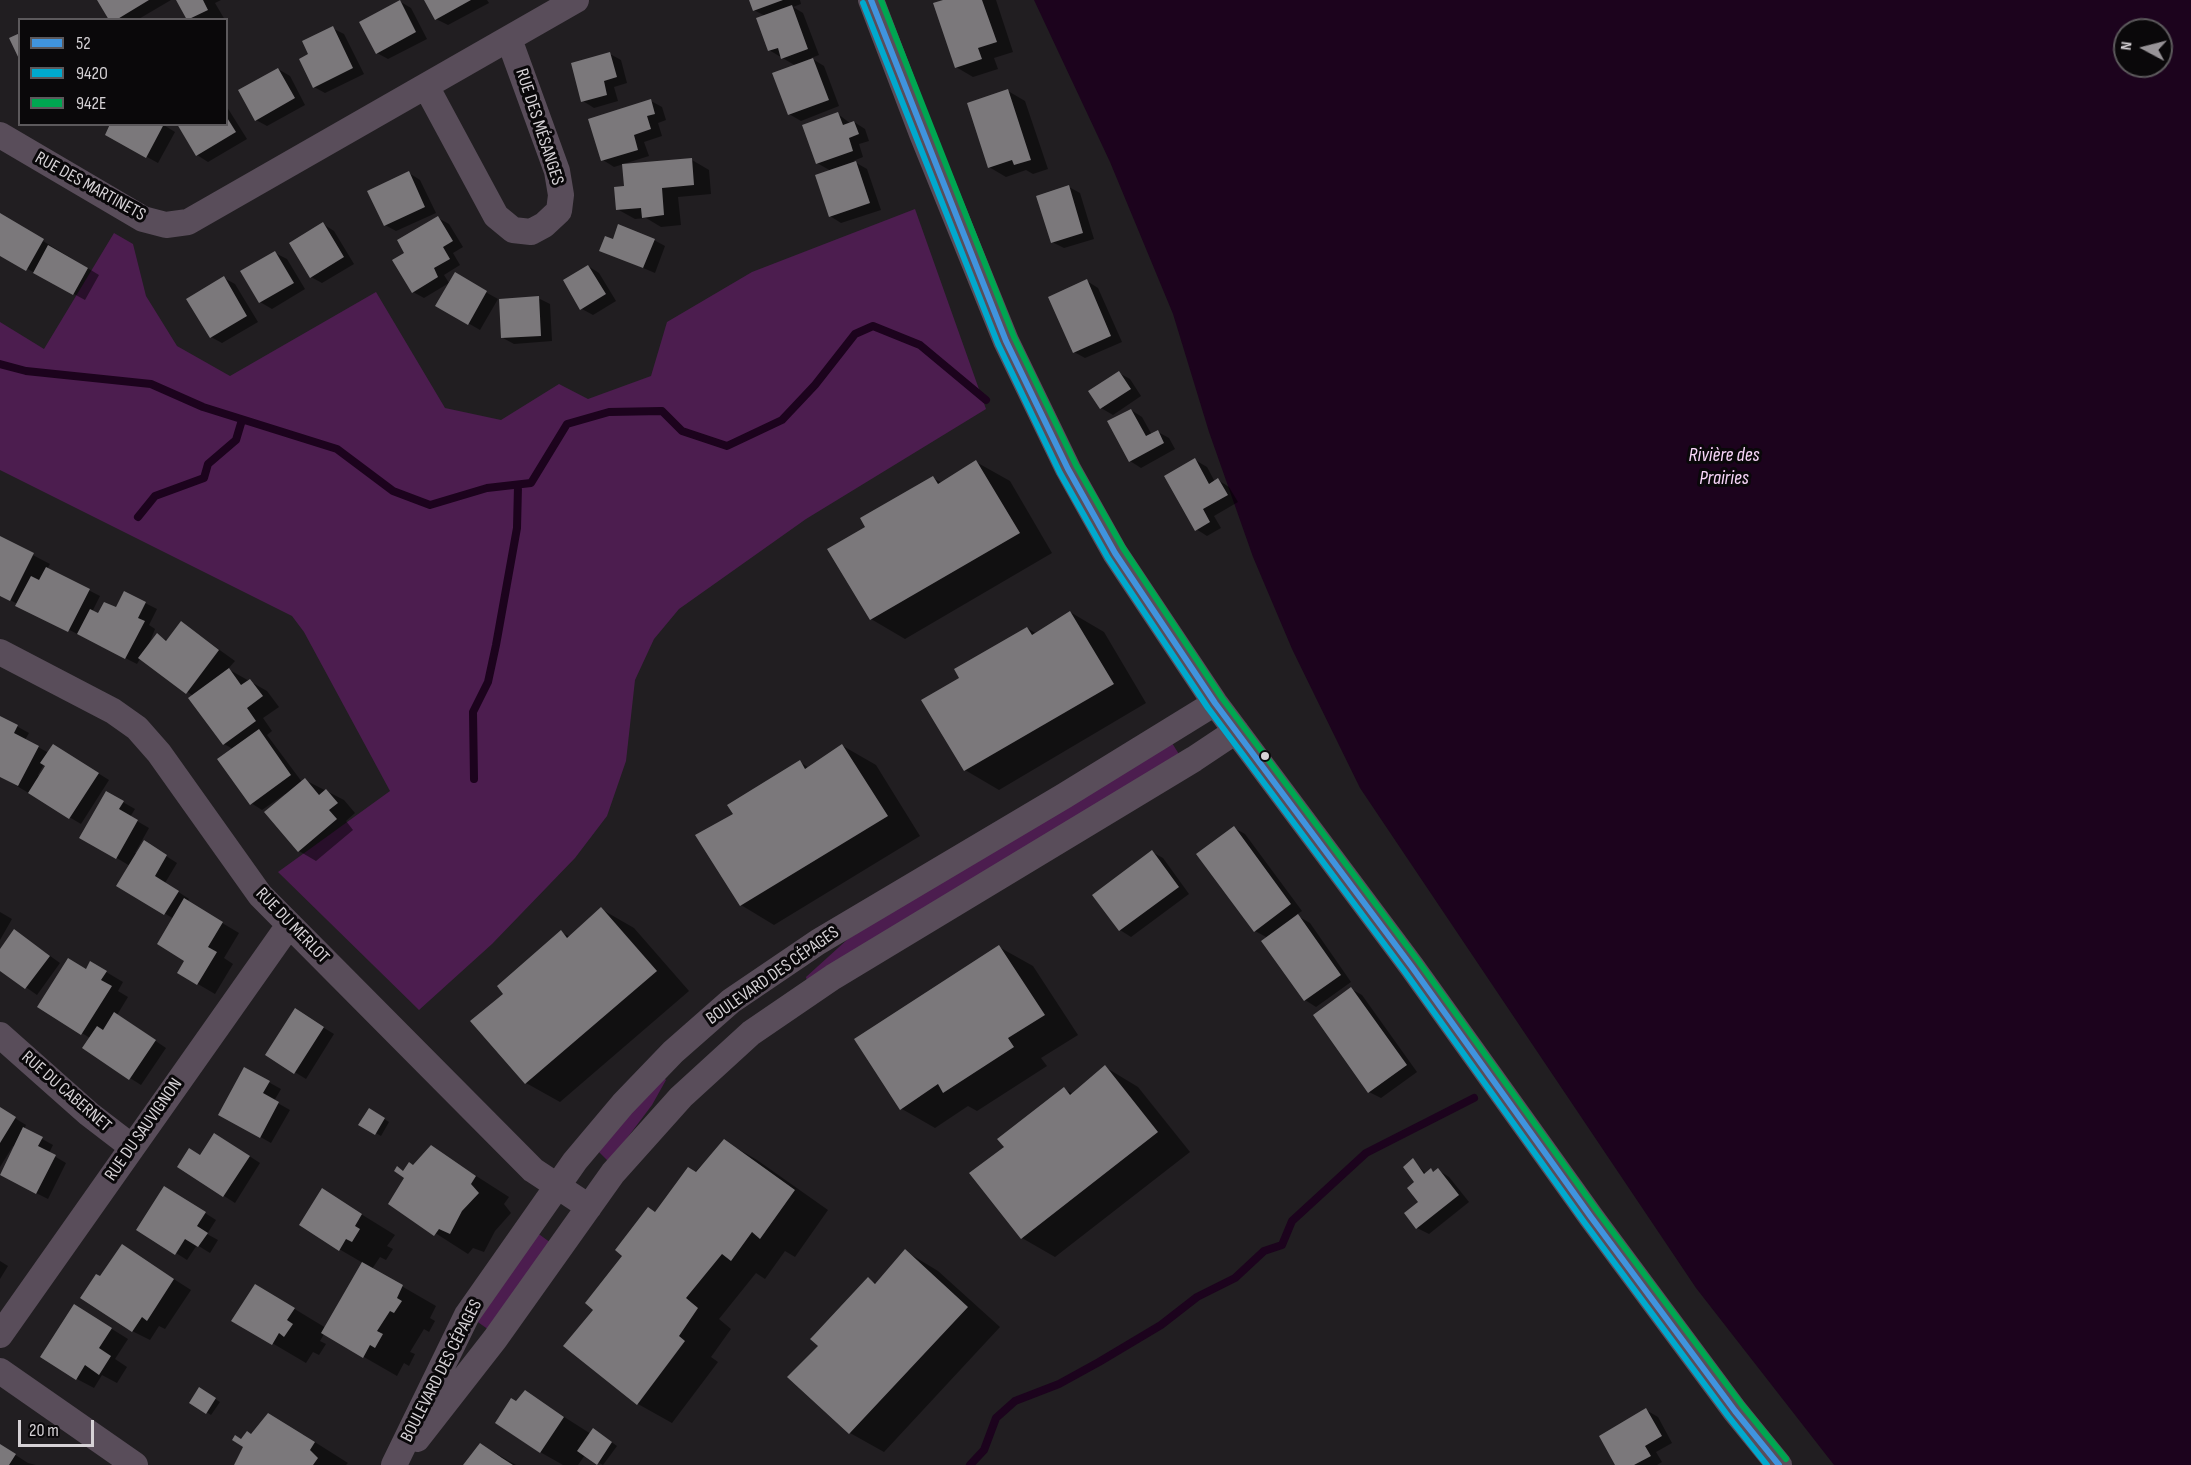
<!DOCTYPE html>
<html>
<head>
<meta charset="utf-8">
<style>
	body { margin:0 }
	#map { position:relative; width:2191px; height:1465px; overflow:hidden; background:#211e21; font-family:"Sofia Sans Condensed",sans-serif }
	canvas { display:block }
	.legend { position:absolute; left:18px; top:18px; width:210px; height:108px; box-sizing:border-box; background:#0a080a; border:2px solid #5c595c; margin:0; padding:8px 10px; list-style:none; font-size:18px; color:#d6d2d6 }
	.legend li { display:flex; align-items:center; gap:12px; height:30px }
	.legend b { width:30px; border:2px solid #5c595c }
	.north { position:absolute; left:2113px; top:18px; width:60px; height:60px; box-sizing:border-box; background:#0a080a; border:2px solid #5c595c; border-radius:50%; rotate:277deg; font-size:16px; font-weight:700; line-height:24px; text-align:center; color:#d6d2d6 }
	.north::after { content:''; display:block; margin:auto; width:21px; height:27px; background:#979397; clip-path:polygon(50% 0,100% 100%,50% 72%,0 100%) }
	.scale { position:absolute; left:18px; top:1420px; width:76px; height:27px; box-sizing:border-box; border:3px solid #d6d2d6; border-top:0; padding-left:8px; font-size:18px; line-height:21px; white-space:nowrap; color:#d6d2d6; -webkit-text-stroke:4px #0a080a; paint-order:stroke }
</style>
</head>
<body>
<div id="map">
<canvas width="2191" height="1465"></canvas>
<ul class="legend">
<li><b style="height:8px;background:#4094de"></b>52</li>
<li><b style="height:8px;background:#00a9ce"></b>942O</li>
<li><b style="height:8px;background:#00a651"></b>942E</li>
</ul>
<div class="north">N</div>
<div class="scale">20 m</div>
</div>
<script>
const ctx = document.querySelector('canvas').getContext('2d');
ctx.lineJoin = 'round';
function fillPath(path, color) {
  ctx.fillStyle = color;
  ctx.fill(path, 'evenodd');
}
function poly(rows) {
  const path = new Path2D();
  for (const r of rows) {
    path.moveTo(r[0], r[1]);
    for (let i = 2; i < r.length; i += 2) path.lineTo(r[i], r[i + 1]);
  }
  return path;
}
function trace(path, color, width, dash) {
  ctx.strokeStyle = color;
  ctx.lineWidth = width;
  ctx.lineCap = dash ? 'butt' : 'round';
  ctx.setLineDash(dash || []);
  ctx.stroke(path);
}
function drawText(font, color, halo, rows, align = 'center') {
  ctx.font = font + ' "Sofia Sans Condensed",sans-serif';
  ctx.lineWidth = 6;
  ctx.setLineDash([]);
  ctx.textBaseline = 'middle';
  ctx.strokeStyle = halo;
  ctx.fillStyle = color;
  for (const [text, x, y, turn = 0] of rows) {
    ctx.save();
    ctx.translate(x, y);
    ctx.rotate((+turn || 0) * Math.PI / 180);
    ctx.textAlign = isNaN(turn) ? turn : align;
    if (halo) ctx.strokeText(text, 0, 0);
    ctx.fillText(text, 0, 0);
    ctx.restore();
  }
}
fillPath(poly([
	[915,209,986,409,806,519,679,609,654,639,635,680,626,761,607,816,575,858,492,944,419,1010,278,872,390,791,304,632,292,616,0,470,0,322,44,349,114,233,133,244,146,296,177,346,230,376,376,292,445,408,501,420,559,384,588,399,651,376,667,322,752,272],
	[1172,743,1182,759,807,981,806,977,849,938],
	[662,1076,666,1080,652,1105,609,1162,597,1150],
	[536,1232,551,1243,489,1330,475,1320]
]), '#4c1d4f');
fillPath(poly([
	[1034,0,2191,0,2191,1465,1834,1465,1696,1288,1360,788,1292,649,1253,557,1209,432,1173,314,1110,162],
	[2125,30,2161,30,2161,66,2125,66]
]), '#1c031d');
fillPath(poly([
	[99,0,171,0,137,20,110,20],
	[178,0,221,0,215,3,225,20,189,20],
	[426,0,487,0,489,3,448,25,436,19],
	[751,0,800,0,801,4,793,7,803,13,819,55,811,58,824,66,839,106,801,121,789,114,796,66,769,50,765,16,754,10],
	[948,0,996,0,1013,52,994,58,998,69,973,77,956,67],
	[399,1,411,8,427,39,388,59,377,53],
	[332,28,344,34,364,74,325,93,314,87,310,55],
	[610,54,621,60,627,83,614,87,618,101,594,108,583,101],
	[278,69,290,76,305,105,267,126,256,120],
	[1008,91,1025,101,1048,169,1033,174,1026,170,1006,177,989,167],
	[651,101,662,107,666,120,658,123,662,136,644,142,649,156,614,167,603,160],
	[227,107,247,139,208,162,197,155,226,124],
	[838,114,851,124,854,122,865,129,869,141,859,144,863,157,853,161,867,169,881,210,841,223,830,216,831,171,817,163],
	[162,124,175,132,158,163,107,135],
	[692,160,709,170,711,194,678,197,681,225,661,227,646,218,635,219,617,209,626,187],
	[409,173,420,180,436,213,396,231,385,225],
	[1069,187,1080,193,1094,239,1064,248,1052,242],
	[0,215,99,275,85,300,0,254],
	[438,218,449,224,463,247,453,253,460,265,444,275,449,283,424,298,413,292,406,253],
	[323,224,334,231,354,264,322,283,311,277],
	[654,240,665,246,655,273,601,250,614,241],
	[275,253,287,259,305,289,272,309,260,302],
	[588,266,599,273,616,301,593,315,582,309],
	[455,275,498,299,480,330,437,305],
	[224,278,235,284,258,322,222,343,211,337],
	[1087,281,1098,288,1122,342,1085,358,1074,352],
	[538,298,550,304,552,341,514,344,503,338],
	[1119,373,1130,379,1141,396,1113,415,1101,408],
	[1131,410,1142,417,1152,435,1158,432,1169,438,1175,449,1141,468,1130,461],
	[1195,460,1207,467,1215,482,1218,480,1229,487,1238,502,1214,516,1221,528,1207,536,1196,529],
	[976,462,1010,481,1052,553,905,639,871,619,867,528,933,478,942,483],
	[0,538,50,564,47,569,100,596,92,612,99,615,145,603,157,609,149,625,155,629,147,649,157,635,168,641,182,623,235,661,228,669,267,691,279,707,263,718,272,731,267,735,302,782,305,780,344,800,355,813,346,821,353,830,316,861,299,851,287,795,285,794,262,810,251,803,233,749,224,744,193,696,141,657,137,664,0,595],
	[1070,612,1104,632,1146,703,999,790,965,770,961,679,1027,628,1037,634],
	[0,717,29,733,25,740,49,753,64,752,109,780,81,824,0,776],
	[44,764,47,766,40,777,38,775],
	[843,746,876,765,920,836,774,925,741,905,735,814,800,762,809,768],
	[107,793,135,809,130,817,149,828,135,853,137,854,144,842,177,863,165,883,189,899,187,902,239,933,224,958,233,964,215,994,179,973,186,960,174,919,118,885,130,866,82,837],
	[1234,828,1245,834,1302,911,1296,915,1310,923,1351,982,1316,1007,1305,1000,1268,938,1255,931],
	[1152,852,1163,858,1189,894,1131,937,1120,930],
	[601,909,634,928,689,991,560,1102,526,1083,505,994,561,932,570,937],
	[0,912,12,919,0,940],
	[15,931,60,963,37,995,0,969,0,951],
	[999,947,1033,966,1078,1035,1041,1058,1047,1066,977,1111,968,1106,935,1128,902,1109,856,1039],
	[91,963,123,982,118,991,128,997,117,1015,166,1048,141,1085,130,1078,90,1038,39,1007,86,970],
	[1351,989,1362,995,1417,1072,1381,1098,1369,1092],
	[306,1017,334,1034,306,1079,267,1055],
	[1105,1067,1138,1087,1190,1152,1055,1257,1022,1238,1006,1148,1064,1089,1073,1094],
	[245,1069,281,1089,274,1101,290,1110,271,1143,220,1114],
	[0,1109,26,1125,24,1129,53,1145,49,1153,66,1163,48,1199,12,1181,15,1147,13,1146,0,1167],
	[370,1110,389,1122,381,1136,360,1124],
	[226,1141,260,1163,235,1203,179,1167],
	[724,1141,757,1160,828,1210,795,1257,785,1251,765,1279,756,1273,719,1319,731,1329,711,1357,718,1362,672,1423,638,1404,565,1346,595,1310,656,1214],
	[431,1147,509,1197,504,1204,511,1213,495,1231,484,1252,473,1248,468,1254,390,1204,406,1177,404,1172,413,1167],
	[1413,1160,1426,1174,1438,1170,1449,1177,1469,1202,1429,1234,1417,1228,1421,1202],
	[322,1190,395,1235,387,1246,393,1249,386,1260,380,1257,372,1269,436,1306,430,1318,435,1321,429,1332,424,1329,410,1352,415,1354,409,1366,404,1363,397,1376,324,1334,320,1341,326,1344,319,1355,313,1352,306,1363,233,1320,288,1305,326,1328,363,1263,339,1249],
	[175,1194,216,1220,207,1234,218,1240,210,1253,197,1245,187,1260,176,1253],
	[122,1246,191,1290,165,1329,159,1326,150,1340,132,1331],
	[905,1251,938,1271,1000,1327,884,1452,850,1433,820,1346,868,1279,877,1284],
	[0,1261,8,1266,0,1279],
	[91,1316,128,1339,115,1359,127,1367,117,1383,102,1375,94,1388,77,1379],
	[199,1389,220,1402,211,1415,191,1402],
	[525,1392,591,1434,599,1433,617,1446,603,1465,585,1455,578,1465,563,1465,540,1452,517,1403],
	[1646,1410,1658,1417,1672,1443,1656,1452,1662,1462,1657,1465,1617,1465],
	[302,1434,348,1463,346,1465,234,1465,245,1446,242,1441,251,1436],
	[0,1445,28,1463,36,1465,0,1465],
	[481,1445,516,1465,465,1465]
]), '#0007');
trace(poly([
	[0,364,26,371,151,384,203,407,337,449,393,491,430,505,487,488,531,483,567,424,609,412,662,411,682,431,727,446,782,420,815,385,855,334,873,326,920,345,986,400],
	[138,517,155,496,204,478,208,464,236,440,242,420],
	[474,779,473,712,488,682,496,645,517,528,518,486],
	[970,1465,984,1450,996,1418,1015,1401,1059,1384,1099,1362,1161,1325,1197,1297,1235,1278,1264,1251,1282,1245,1292,1221,1366,1153,1474,1098]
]), '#1c031d', 8);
fillPath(poly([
	[97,0,149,0,116,20,109,20],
	[176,0,203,0,208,10,187,20],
	[400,0,416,32,376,54,359,22],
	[424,0,471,0,435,20],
	[749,0,783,0,753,11],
	[943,0,982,0,997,42,978,48,982,59,955,68,933,3],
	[792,5,808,49,781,59,778,48,768,51,756,18],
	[333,26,353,68,313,88,299,59,308,54,302,41],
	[20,33,20,61,9,38],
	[610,52,617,77,604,81,607,95,581,102,571,63],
	[813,58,829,100,788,115,772,73],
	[278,68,295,98,255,121,238,90],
	[1008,89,1031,160,1014,165,1012,160,988,168,967,103],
	[651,99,655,114,647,116,651,129,634,135,638,150,601,161,588,119],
	[838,112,843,125,854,121,859,134,849,138,853,151,816,164,802,125],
	[226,116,236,132,196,156,177,124,226,124],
	[110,124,164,124,146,158,105,135],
	[692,158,694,185,662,188,664,215,642,218,641,208,616,210,614,187,624,186,622,164],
	[856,161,870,203,829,217,815,175],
	[409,171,425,207,384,226,367,191],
	[1069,185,1083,233,1051,243,1036,196],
	[0,213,44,239,26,271,0,256],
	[438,216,453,241,443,247,450,259,434,268,438,277,412,293,392,260,404,253,397,240],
	[323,222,344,257,310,278,289,243],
	[618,224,655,239,643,268,599,251,605,236,613,239],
	[48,245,88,268,73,295,33,273],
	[275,251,294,283,259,303,240,271],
	[588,265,606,294,580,310,563,280],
	[455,272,487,291,468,325,435,306],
	[224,276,247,316,210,338,186,299],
	[1087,279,1111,336,1073,353,1048,297],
	[539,296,541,336,501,338,499,299],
	[1119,371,1131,389,1100,409,1088,391],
	[1131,409,1146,436,1158,430,1164,443,1129,462,1107,421],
	[1195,458,1209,484,1218,478,1228,495,1203,509,1210,522,1195,531,1164,476],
	[976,460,1020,533,870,620,827,549,865,527,860,518,933,476,938,484],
	[0,536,34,553,10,601,0,596],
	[46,567,90,589,68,632,15,606,31,576,39,580],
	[124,591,146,602,138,618,145,621,125,659,77,634,90,609,98,613,104,602,116,607],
	[1070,611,1114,684,964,771,921,700,959,678,954,669,1027,627,1032,635],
	[181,621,219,650,186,694,138,658,157,633,166,641],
	[229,668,241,685,250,679,263,696,247,708,256,721,223,745,188,698],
	[0,716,18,725,14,733,39,746,18,786,0,777],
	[259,729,291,775,250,805,217,759],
	[53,744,99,773,69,819,28,793,45,766,40,763],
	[842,744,888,816,740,906,695,835,733,814,727,805,800,760,805,769],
	[305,778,319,795,326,789,338,803,329,810,337,819,298,852,264,812],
	[106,791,124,801,119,809,138,820,116,859,79,838],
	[1234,826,1291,904,1254,932,1196,854],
	[144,840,167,855,155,876,179,891,164,915,116,886],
	[1152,850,1179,887,1119,931,1092,895],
	[184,898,223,922,208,947,217,952,197,985,177,973,184,961,157,944],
	[601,907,657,971,525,1084,470,1021,503,994,497,986,561,930,567,938],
	[1298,914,1341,975,1304,1001,1261,941],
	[14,929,50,956,25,989,0,971,0,949],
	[999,945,1045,1015,1008,1038,1014,1047,943,1093,938,1084,900,1110,854,1039],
	[68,958,86,969,90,961,107,971,101,980,112,986,81,1035,37,1007],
	[1351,987,1407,1065,1368,1093,1313,1015],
	[295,1008,324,1027,294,1074,265,1055],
	[114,1012,156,1040,129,1080,82,1048,97,1026,103,1030],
	[1105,1065,1158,1132,1021,1239,969,1173,1004,1147,997,1139,1064,1087,1070,1095],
	[244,1067,270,1081,263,1093,279,1102,260,1138,218,1115],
	[0,1107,16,1117,0,1143],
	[369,1108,385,1118,375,1135,358,1125],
	[23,1127,43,1137,38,1146,56,1155,36,1194,0,1175],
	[214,1133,250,1156,223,1197,177,1167,189,1148,200,1155],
	[724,1139,795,1190,760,1239,752,1232,731,1261,722,1254,686,1298,698,1308,679,1336,685,1341,637,1405,563,1346,593,1310,585,1303,622,1256,615,1250,648,1207,655,1212,688,1167,696,1172],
	[431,1145,476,1176,471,1184,479,1193,462,1211,450,1234,439,1229,434,1236,388,1204,404,1178,394,1171,397,1166,403,1171,409,1162,413,1165],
	[1413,1158,1424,1174,1431,1168,1433,1172,1438,1168,1459,1195,1416,1229,1404,1213,1418,1202,1407,1188,1414,1182,1403,1167],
	[164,1186,206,1212,197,1226,208,1233,198,1247,185,1239,175,1255,136,1230],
	[322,1188,362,1214,355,1226,360,1229,352,1242,346,1239,339,1251,299,1225],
	[122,1244,174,1279,147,1321,142,1317,132,1332,80,1298,96,1274,100,1276],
	[905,1249,968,1307,849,1434,787,1377,818,1346,810,1339,813,1336,868,1277,875,1284],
	[362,1262,403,1285,397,1298,402,1301,394,1313,390,1311,379,1328,377,1331,383,1334,375,1348,370,1345,363,1358,321,1333],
	[255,1284,295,1308,287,1320,293,1324,284,1337,279,1333,272,1345,231,1321],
	[74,1304,112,1328,99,1348,111,1356,99,1375,85,1365,76,1380,40,1357],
	[199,1387,216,1398,206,1414,189,1403],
	[525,1390,564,1417,540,1453,495,1423,511,1398,516,1401],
	[1646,1408,1662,1436,1645,1446,1651,1456,1634,1465,1615,1465,1599,1436],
	[268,1413,315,1442,310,1450,318,1458,313,1465,234,1465,243,1447,232,1440,235,1435,241,1439,247,1431,251,1434],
	[593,1428,612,1442,597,1465,577,1451],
	[480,1443,502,1458,513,1465,463,1465],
	[0,1444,16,1454,9,1465,0,1465]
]), '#7b787b');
trace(poly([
	[871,0,922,134,1006,341,1068,469,1115,553,1215,703,1412,967,1591,1217,1735,1411,1779,1465],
	[427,88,496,216,513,230,531,232,544,225,559,211,561,195,557,171,509,39],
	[0,135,143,219,166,225,188,222,576,0],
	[0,652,113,711,137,728,159,753,260,895,533,1170,589,1207],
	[0,1035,89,1114,132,1147],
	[0,1335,289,925],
	[0,1371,135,1465],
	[417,1439,495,1339,613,1173,681,1097,751,1033,833,977,1194,759,1236,731],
	[394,1465,467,1315,575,1161,623,1104,673,1052,731,1001,818,942,1064,796,1215,703]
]), '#594d5a', 26);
trace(poly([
	[871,0,1006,341,1068,469,1115,553,1215,703,1412,967,1591,1217,1735,1411,1779,1465]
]), '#4094de', 6);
trace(poly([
	[863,3,998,344,1060,473,1108,558,1208,708,1405,972,1584,1222,1728,1416,1767,1465]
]), '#00a9ce', 6);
trace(poly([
	[881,0,1014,337,1076,465,1123,548,1222,698,1419,962,1598,1212,1742,1405,1786,1459]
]), '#00a651', 6);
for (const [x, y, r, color] of [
	[1265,756,5,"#d6d2d6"]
]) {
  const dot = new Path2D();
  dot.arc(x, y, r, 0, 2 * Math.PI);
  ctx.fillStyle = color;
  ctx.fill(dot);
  trace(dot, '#0a080a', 2);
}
drawText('18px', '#d6d2d6', '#0a080a', [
	["RUE DES MÉSANGES",539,127,72],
	["RUE DES MARTINETS",90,187,29],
	["RUE DU MERLOT",292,926,46],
	["BOULEVARD DES CÉPAGES",773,976,-35],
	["RUE DU CABERNET",66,1092,41],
	["RUE DU SAUVIGNON",144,1130,-55],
	["BOULEVARD DES CÉPAGES",442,1371,-63]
]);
drawText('italic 20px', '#f9d6fa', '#0a080a', [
	["Rivière des",1724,456],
	["Prairies",1724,479]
]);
</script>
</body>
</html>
